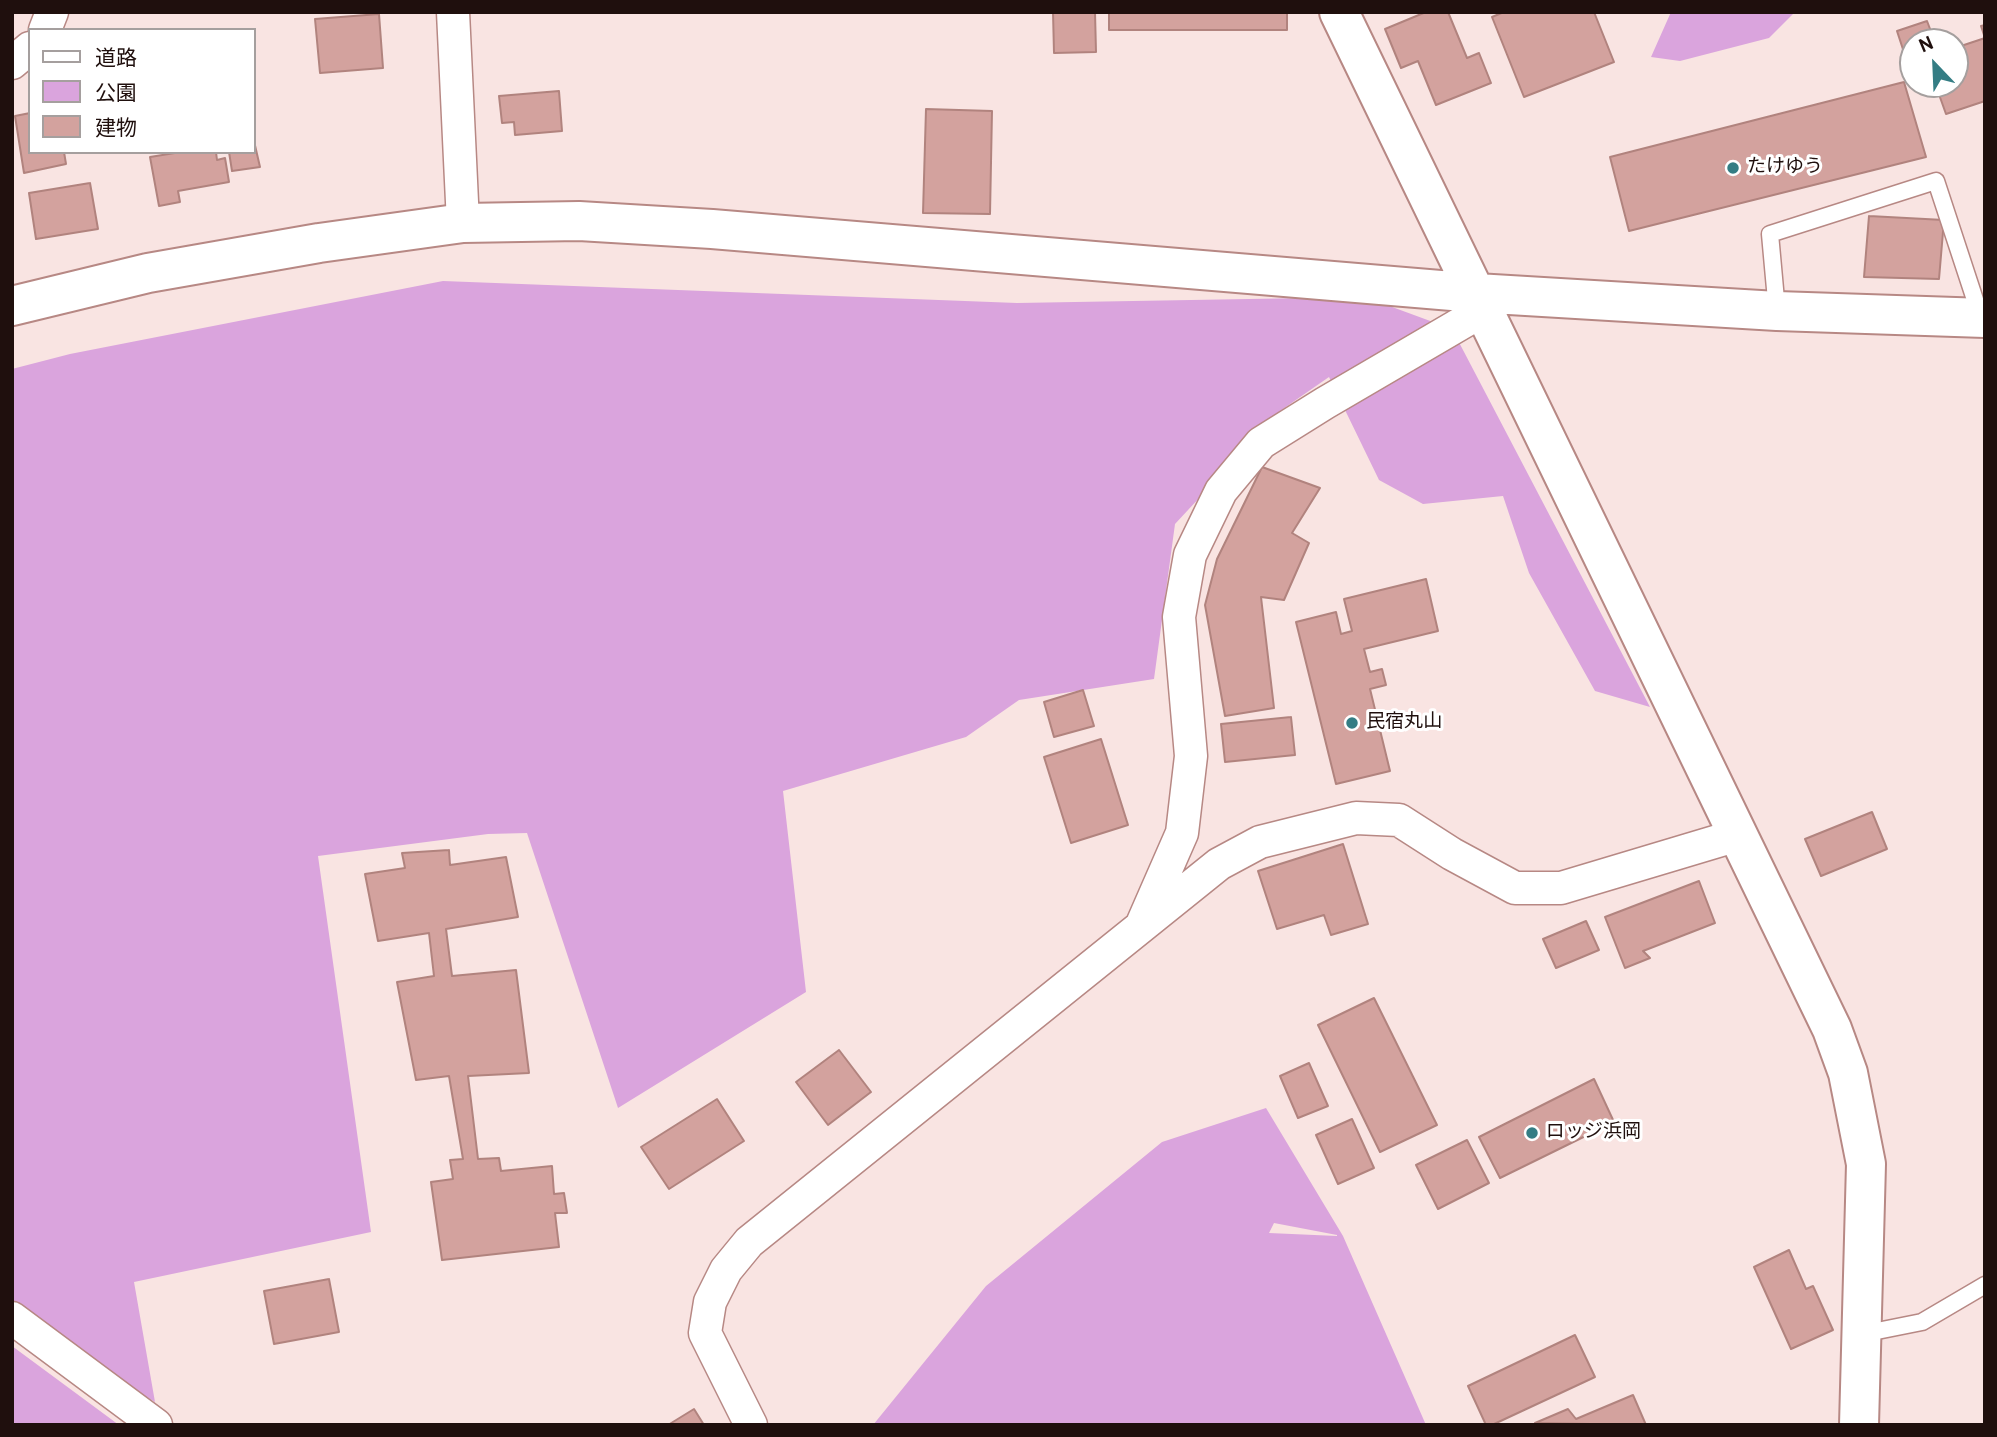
<!DOCTYPE html>
<html>
<head>
<meta charset="utf-8">
<style>
	body { margin:0 }
	#map { position:relative; width:1997px; height:1437px; overflow:hidden; background:#f9e4e2; font-family:Overpass,"Noto Sans JP",sans-serif }
	canvas { display:block }
	.frame { position:absolute; inset:0; border:14px solid #1f0f0d; pointer-events:none }
	.legend { position:absolute; left:28px; top:28px; width:228px; height:126px; box-sizing:border-box; background:#fff; border:2px solid #a59f9e; margin:0; padding:9px 12px; list-style:none; font-size:21px; color:#1f0f0d }
	.legend li { display:flex; align-items:center; gap:14px; height:35px }
	.legend b { width:35px; border:2px solid #a59f9e }
	.north { position:absolute; left:1899px; top:28px; width:70px; height:70px; box-sizing:border-box; background:#fff; border:2px solid #a59f9e; border-radius:50%; rotate:337deg; font-size:19px; font-weight:700; line-height:28px; text-align:center; color:#1f0f0d }
	.north::after { content:''; display:block; margin:auto; width:24px; height:32px; background:#347d84; clip-path:polygon(50% 0,100% 100%,50% 72%,0 100%) }
</style>
</head>
<body>
<div id="map">
<canvas width="1997" height="1437"></canvas>
<div class="frame"></div>
<ul class="legend">
<li><b style="height:9px;background:#fff"></b>道路</li>
<li><b style="height:19px;background:#daa4dd"></b>公園</li>
<li><b style="height:19px;background:#d3a29e"></b>建物</li>
</ul>
<div class="north">N</div>
</div>
<script>
const ctx = document.querySelector('canvas').getContext('2d');
ctx.lineJoin = 'round';
function fillPath(path, color) {
  ctx.fillStyle = color;
  ctx.fill(path, 'evenodd');
}
function poly(rows) {
  const path = new Path2D();
  for (const r of rows) {
    path.moveTo(r[0], r[1]);
    for (let i = 2; i < r.length; i += 2) path.lineTo(r[i], r[i + 1]);
  }
  return path;
}
function trace(path, color, width, dash) {
  ctx.strokeStyle = color;
  ctx.lineWidth = width;
  ctx.lineCap = dash ? 'butt' : 'round';
  ctx.setLineDash(dash || []);
  ctx.stroke(path);
}
function drawText(font, color, halo, rows, align = 'center') {
  ctx.font = font + ' Overpass,"Noto Sans JP",sans-serif';
  ctx.lineWidth = 6;
  ctx.setLineDash([]);
  ctx.textBaseline = 'middle';
  ctx.strokeStyle = halo;
  ctx.fillStyle = color;
  for (const [text, x, y, turn = 0] of rows) {
    ctx.save();
    ctx.translate(x, y);
    ctx.rotate((+turn || 0) * Math.PI / 180);
    ctx.textAlign = isNaN(turn) ? turn : align;
    if (halo) ctx.strokeText(text, 0, 0);
    ctx.fillText(text, 0, 0);
    ctx.restore();
  }
}
fillPath(poly([
	[1671,12,1795,12,1769,38,1680,61,1651,57],
	[443,281,1017,303,1365,297,1452,329,1650,707,1595,691,1529,573,1503,496,1423,504,1379,480,1329,377,1280,411,1175,524,1154,679,1019,700,966,737,783,791,806,992,618,1108,527,833,488,834,318,856,371,1232,134,1282,155,1402,12,1317,12,369,70,354],
	[1266,1108,1343,1236,1426,1425,873,1425,986,1286,1162,1142],
	[1274,1223,1337,1235,1337,1236,1269,1233],
	[12,1346,119,1425,12,1425]
]), '#daa4dd');
const building = poly([
	[1053,12,1095,12,1096,52,1054,53,1053,12],
	[1109,12,1287,12,1287,30,1109,30,1109,12],
	[1426,12,1448,12,1467,58,1479,53,1491,83,1436,105,1418,61,1401,68,1385,29,1426,12],
	[1504,12,1594,12,1614,62,1524,97,1492,17,1504,12],
	[379,14,383,68,320,73,315,19,379,14],
	[1927,21,1935,42,1913,42,1913,80,1897,31,1927,21],
	[1985,25,1985,101,1946,114,1936,86,1917,92,1914,84,1955,84,1955,48,1985,38,1981,26,1985,25],
	[1904,82,1926,157,1629,231,1610,157,1904,82],
	[559,91,562,131,515,135,514,122,502,123,499,96,559,91],
	[926,109,992,111,990,214,923,213,926,109],
	[30,113,30,152,64,152,66,164,24,173,15,116,30,113],
	[254,141,260,167,232,171,229,152,254,152,254,141],
	[181,152,216,152,217,160,225,158,229,182,178,191,180,202,159,206,150,157,181,152],
	[90,183,98,229,36,239,29,193,90,183],
	[1869,216,1944,220,1939,279,1864,277,1869,216],
	[1262,467,1320,488,1292,533,1309,543,1284,600,1261,597,1274,708,1225,716,1205,605,1217,559,1262,467],
	[1426,579,1438,631,1364,649,1370,672,1382,669,1386,685,1370,689,1390,771,1336,784,1296,622,1336,612,1341,634,1352,631,1344,599,1426,579],
	[1083,690,1094,726,1054,737,1044,702,1083,690],
	[1291,717,1295,755,1225,762,1221,724,1291,717],
	[1101,739,1128,825,1071,843,1044,757,1101,739],
	[1872,812,1887,849,1821,876,1805,839,1872,812],
	[1343,844,1368,924,1331,935,1324,915,1277,929,1258,871,1343,844],
	[449,850,450,865,506,857,518,917,446,929,452,976,516,970,529,1073,468,1076,478,1159,499,1158,501,1171,552,1166,554,1194,564,1193,567,1213,555,1213,559,1247,442,1260,431,1182,453,1179,450,1160,463,1159,449,1076,416,1080,397,982,434,976,429,933,378,941,365,874,405,868,402,853,449,850],
	[1699,881,1715,923,1643,951,1650,958,1625,968,1605,917,1699,881],
	[1586,921,1599,950,1556,968,1543,939,1586,921],
	[1374,998,1437,1125,1380,1152,1318,1025,1374,998],
	[839,1050,871,1092,828,1125,796,1082,839,1050],
	[1309,1063,1328,1106,1298,1118,1280,1076,1309,1063],
	[1594,1079,1614,1122,1500,1178,1479,1137,1594,1079],
	[717,1099,744,1141,669,1189,641,1147,717,1099],
	[1352,1119,1374,1168,1338,1184,1316,1135,1352,1119],
	[1467,1140,1489,1183,1438,1209,1416,1165,1467,1140],
	[1789,1250,1806,1289,1813,1286,1833,1330,1791,1349,1754,1267,1789,1250],
	[329,1279,339,1332,274,1344,264,1291,329,1279],
	[1575,1335,1595,1377,1492,1425,1486,1425,1468,1386,1575,1335],
	[1633,1395,1646,1425,1535,1423,1568,1409,1576,1419,1633,1395],
	[694,1409,704,1425,668,1425,694,1409]
]);
fillPath(building, '#d3a29e');
trace(building, '#b1837e', 2);
const lane = poly([
	[1777,311,1770,234,1936,181,1981,318],
	[1862,1334,1922,1322,1985,1285]
]);
const street = poly([
	[453,12,463,223],
	[45,30,52,12],
	[12,63,30,48],
	[1143,922,1182,833,1191,756,1179,617,1190,555,1221,491,1261,443,1325,403,1484,310],
	[12,1318,156,1425],
	[751,1425,705,1333,710,1302,726,1270,749,1242,1219,864,1260,842,1356,818,1399,820,1452,854,1515,888,1561,888,1738,835]
]);
const secondary = poly([
	[1339,12,1832,1029,1848,1073,1866,1164,1859,1425],
	[12,306,148,273,319,243,463,223,579,221,712,229,1476,293,1777,311,1985,318]
]);
trace(lane, '#b78884', 19);
trace(street, '#b78884', 35);
trace(secondary, '#b78884', 42);
trace(lane, '#fff', 16);
trace(street, '#fff', 32);
trace(secondary, '#fff', 38);
for (const [x, y, r, color] of [
	[1733,168,7,"#347d84"],
	[1352,723,7,"#347d84"],
	[1532,1133,7,"#347d84"]
]) {
  const dot = new Path2D();
  dot.arc(x, y, r, 0, 2 * Math.PI);
  ctx.fillStyle = color;
  ctx.fill(dot);
  trace(dot, '#fff', 2.5);
}
drawText('19px', '#1f0f0d', '#fff', [
	["たけゆう",1747,168],
	["民宿丸山",1366,723],
	["ロッジ浜岡",1546,1133]
], 'left');
</script>
</body>
</html>
